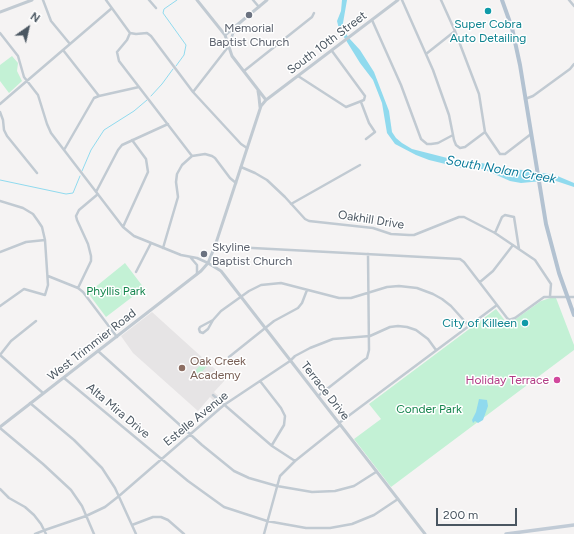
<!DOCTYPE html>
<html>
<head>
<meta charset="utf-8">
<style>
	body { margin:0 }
	#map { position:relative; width:574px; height:534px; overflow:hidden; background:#f5f3f3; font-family:Figtree,sans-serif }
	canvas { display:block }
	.north { position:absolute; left:8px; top:8px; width:40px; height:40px; -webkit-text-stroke:3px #fff; paint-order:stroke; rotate:34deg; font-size:11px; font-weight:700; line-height:16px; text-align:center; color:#4a5661 }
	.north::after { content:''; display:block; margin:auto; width:14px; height:18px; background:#4a5661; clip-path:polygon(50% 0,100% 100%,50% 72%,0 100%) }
	.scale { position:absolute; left:436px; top:508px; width:81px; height:18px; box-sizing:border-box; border:2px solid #4a5661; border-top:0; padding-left:5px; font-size:12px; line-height:14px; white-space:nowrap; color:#4a5661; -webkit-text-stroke:3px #fff; paint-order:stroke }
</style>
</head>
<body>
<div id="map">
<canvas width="574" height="534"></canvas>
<div class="north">N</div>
<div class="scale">200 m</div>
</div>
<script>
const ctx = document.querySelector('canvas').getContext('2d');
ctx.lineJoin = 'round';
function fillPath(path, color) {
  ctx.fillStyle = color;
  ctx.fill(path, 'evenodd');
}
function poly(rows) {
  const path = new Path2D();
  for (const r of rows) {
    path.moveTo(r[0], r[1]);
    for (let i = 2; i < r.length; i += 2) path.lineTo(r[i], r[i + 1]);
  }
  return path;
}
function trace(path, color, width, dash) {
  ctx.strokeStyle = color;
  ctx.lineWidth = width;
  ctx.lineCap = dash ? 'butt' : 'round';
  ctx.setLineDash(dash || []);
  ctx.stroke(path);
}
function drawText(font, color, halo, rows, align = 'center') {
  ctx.font = font + ' Figtree,sans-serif';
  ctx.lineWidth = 3;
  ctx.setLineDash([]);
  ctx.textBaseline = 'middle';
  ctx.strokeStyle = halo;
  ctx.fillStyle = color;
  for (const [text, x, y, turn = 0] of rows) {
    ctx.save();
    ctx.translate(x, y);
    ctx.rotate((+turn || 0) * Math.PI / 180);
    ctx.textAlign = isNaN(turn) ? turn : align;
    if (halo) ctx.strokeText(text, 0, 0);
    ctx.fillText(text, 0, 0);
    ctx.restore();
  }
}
fillPath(poly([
	[152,312,226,379,214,392,223,400,218,405,210,397,198,411,133,353,121,336]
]), '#e6e4e5');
fillPath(poly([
	[12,56,18,63,17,71,22,81,9,93,0,81,0,65],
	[125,263,144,288,106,317,88,293],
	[550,298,556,298,574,345,574,350,391,487,354,439,381,419,369,404,496,309,506,322,510,323,541,301],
	[205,360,209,364,199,375,195,371]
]), '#c3f1d5');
fillPath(poly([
	[342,0,347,0,343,23,344,31,349,38,360,50,374,72,389,111,392,132,396,138,402,143,412,149,459,161,477,162,509,169,523,170,555,175,574,183,574,187,553,180,521,183,510,181,483,169,462,168,429,160,416,155,395,144,387,133,382,103,373,80,360,63,339,29,337,21,341,11],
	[479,399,487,400,488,406,483,420,478,423,475,421,473,423,472,420,476,412]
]), '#90daee');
trace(poly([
	[176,66,184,55,186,45,163,13,164,9,177,0],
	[151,96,162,84,173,69],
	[82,171,91,150,104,130,134,111,147,100],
	[0,180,66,194,73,193,80,176]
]), '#90daee', 1);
trace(poly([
	[43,0,51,21,70,44],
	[106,0,130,33,136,34,147,33,151,36,193,92,241,144,247,148],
	[149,0,156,8],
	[253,0,259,7],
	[402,0,433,70,449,115,454,140,456,145,460,148,465,147,485,132],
	[441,0,455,31,479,94,485,132,500,154,505,154,531,134],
	[569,0,574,6],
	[372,20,401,85,421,139,427,144,431,144,438,143,453,135],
	[0,33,18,56,24,77,38,95,47,124,51,133,123,227,134,236,181,255,197,258,208,263],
	[130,33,127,40,117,52,119,61,192,156,205,154,212,156,215,158,230,178,236,183],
	[63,50,99,96],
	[426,54,455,31],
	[244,71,312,17,314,13],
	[298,76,346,107,364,100,365,96,332,51],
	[193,92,228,47,235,28],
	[525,99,533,96,570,69,574,64],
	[361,102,369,123,375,132,366,139],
	[0,104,112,8],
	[0,112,3,120,4,130,7,136,37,173],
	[64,150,94,98,99,96,139,87],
	[241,167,255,173,267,180,285,197,305,219,309,221,373,228,391,234,409,235,414,235,459,217,464,217,495,233,535,260,551,284,550,296],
	[96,192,118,150,122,145,168,124],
	[0,201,23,208,33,214,38,221,42,227,45,240,48,285,45,295,24,289,0,306],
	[291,204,360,165],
	[123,227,148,172,146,159,132,140],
	[495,233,502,217,505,215,514,217,519,249],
	[215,246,460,259,464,262,507,318,509,320,515,318,544,297,574,297],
	[163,248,178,197,176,182,177,174,182,165,192,156],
	[0,252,26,242,45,240],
	[191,258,197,265,197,274],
	[136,272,151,243],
	[48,276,78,288,83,292,117,337],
	[480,282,493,271,513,245],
	[78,288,91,261,91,256,88,244,77,220,76,216,79,210,98,194],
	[213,320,208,329,203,333,200,332,199,329,200,327,213,320,221,311,249,291,261,285,281,283,339,298,351,298,387,287,399,286,417,288,433,294,442,299,451,306,469,326],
	[98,351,202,445,234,471,249,478,277,486,312,492,335,491,354,486,376,472],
	[0,355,43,393],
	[0,355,11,341,36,321],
	[229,357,274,321,298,308,302,303,307,290],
	[64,378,188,481,224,507,267,521,306,528,330,528,352,524,374,515,398,499],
	[260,381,281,408,285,416,284,425,272,445],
	[213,395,272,446,295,461],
	[318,396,364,360,367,358,369,350,368,254],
	[30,403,74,440,102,468,115,488,136,534],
	[339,423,497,305],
	[0,428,43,464,71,490,82,506,94,534],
	[0,489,9,498,25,507,34,515,41,524,46,534],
	[132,525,153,517,161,517,168,520,184,534],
	[35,534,45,530,86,516,105,507,119,496,224,405,290,361,295,356,310,348,333,339,370,336,390,327,398,326,407,327,416,330,428,339,436,350],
	[264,534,280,476,295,461,340,425]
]), '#c1cad2', 2.5);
trace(poly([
	[197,0,225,35,232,56,266,100],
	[0,12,32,0],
	[225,35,267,0],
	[258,91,259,97,260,107],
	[208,263,221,271,425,534],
	[0,427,201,271,208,263,215,246,261,106,266,100,398,0]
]), '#c1cad2', 3);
trace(poly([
	[506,534,574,525]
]), '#c1cbd6', 3.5);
trace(poly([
	[502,0,512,28,520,65,546,224,559,273,574,315]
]), '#b3c2d1', 4);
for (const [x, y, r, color] of [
	[488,11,4,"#0f9aa8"],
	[249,15,4,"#6b7280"],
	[204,254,4,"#6b7280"],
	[525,323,4,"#0f9aa8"],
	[182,368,4,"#8d6e63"],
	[557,380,4,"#d1479c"]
]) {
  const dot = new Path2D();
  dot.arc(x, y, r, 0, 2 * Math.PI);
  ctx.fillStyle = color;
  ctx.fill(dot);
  trace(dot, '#fff', 1.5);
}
drawText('12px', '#0d838f', '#fff', [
	["Super Cobra",488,24],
	["Auto Detailing",488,38],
	["City of Killeen",517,323,"right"]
]);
drawText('12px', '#5b616d', '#fff', [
	["Memorial",249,28],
	["Baptist Church",249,42],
	["Skyline",212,247,"left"],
	["Baptist Church",212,261,"left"]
]);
drawText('12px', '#4a5661', '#fff', [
	["South 10th Street",327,43,-37],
	["Oakhill Drive",371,220,9],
	["West Trimmier Road",92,345,-38],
	["Terrace Drive",325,391,52],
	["Alta Mira Drive",118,411,40],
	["Estelle Avenue",196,419,-39]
]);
drawText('12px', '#17864f', '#fff', [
	["Phyllis Park",116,291],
	["Conder Park",429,409]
]);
drawText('12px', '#785e54', '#fff', [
	["Oak Creek",190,361],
	["Academy",190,375]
], 'left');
drawText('12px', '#b23c85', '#fff', [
	["Holiday Terrace",549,380]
], 'right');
drawText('italic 13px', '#0c7c9b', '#fff', [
	["South Nolan Creek",501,170,10]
]);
</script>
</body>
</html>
